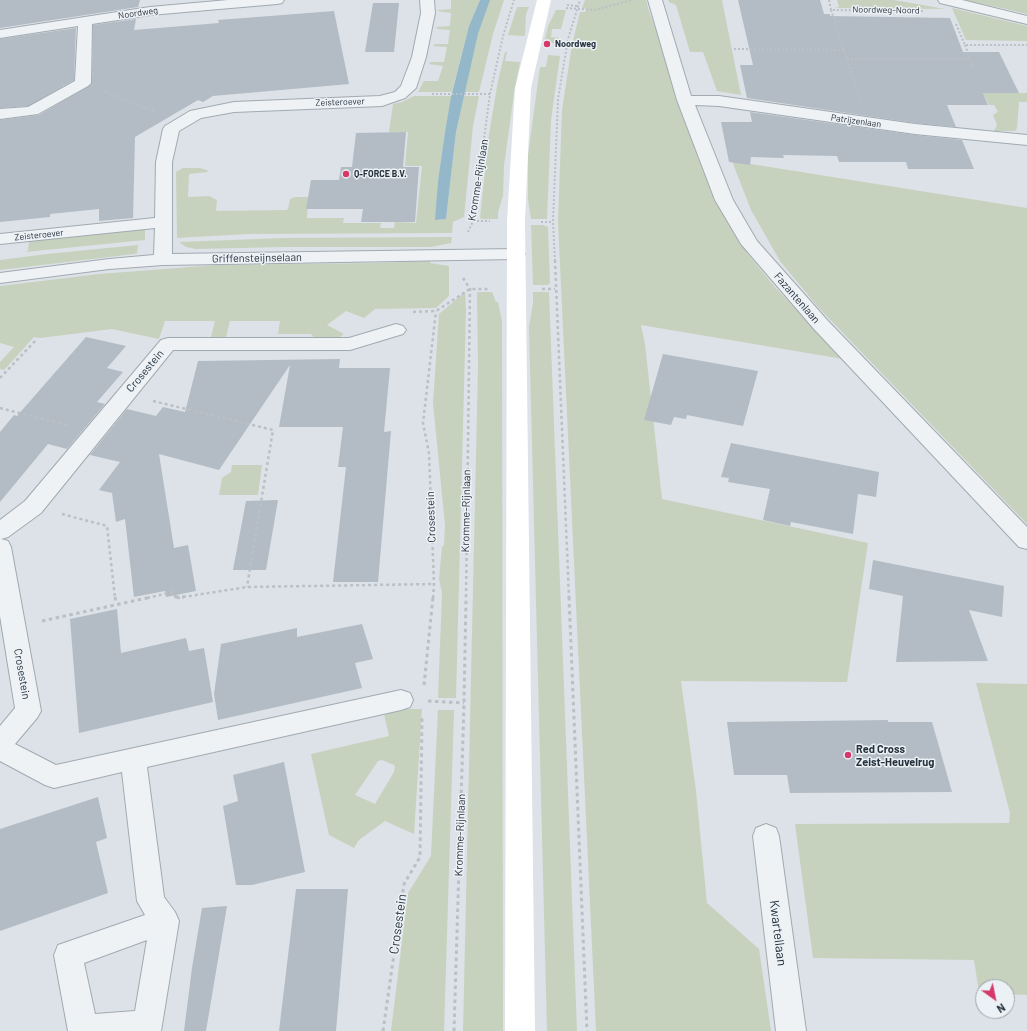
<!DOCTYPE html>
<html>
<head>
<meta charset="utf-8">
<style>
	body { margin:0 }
	#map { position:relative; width:1027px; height:1031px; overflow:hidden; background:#dce2e7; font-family:Barlow,sans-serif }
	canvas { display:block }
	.north { position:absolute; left:975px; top:979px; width:40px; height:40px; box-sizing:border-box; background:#ecf1f5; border:1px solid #9ca5ac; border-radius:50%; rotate:147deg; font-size:11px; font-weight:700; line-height:16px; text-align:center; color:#25323e }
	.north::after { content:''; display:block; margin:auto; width:14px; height:18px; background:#d4396a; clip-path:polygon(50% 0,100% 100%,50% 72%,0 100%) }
</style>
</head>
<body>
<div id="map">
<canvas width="1027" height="1031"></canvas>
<div class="north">N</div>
</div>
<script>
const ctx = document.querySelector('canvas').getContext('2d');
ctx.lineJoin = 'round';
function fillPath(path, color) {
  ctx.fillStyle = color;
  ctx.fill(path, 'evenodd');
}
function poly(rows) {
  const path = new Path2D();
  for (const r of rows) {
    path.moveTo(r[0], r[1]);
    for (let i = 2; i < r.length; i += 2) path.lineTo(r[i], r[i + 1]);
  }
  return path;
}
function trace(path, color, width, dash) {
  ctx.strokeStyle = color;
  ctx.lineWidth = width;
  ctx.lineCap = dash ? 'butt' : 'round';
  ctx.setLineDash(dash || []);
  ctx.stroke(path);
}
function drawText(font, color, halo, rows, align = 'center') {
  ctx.font = font + ' Barlow,sans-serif';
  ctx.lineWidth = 3;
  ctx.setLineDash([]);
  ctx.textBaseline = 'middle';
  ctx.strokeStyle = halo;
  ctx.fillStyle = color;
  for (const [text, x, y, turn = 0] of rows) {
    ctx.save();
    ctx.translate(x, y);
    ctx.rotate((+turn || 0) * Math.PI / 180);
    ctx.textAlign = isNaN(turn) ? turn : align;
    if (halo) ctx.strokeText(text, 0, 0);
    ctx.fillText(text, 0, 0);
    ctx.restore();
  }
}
fillPath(poly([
	[451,0,480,0,469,26,452,92,418,92,424,81,438,81,443,66,429,64,431,62,444,62,447,47,433,46,435,44,448,44,450,30,438,29,436,27,450,26,451,13,437,11,439,10,451,9],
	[485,0,504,0,493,34,479,92,464,92,478,34,489,0],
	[585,0,646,0,649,11,722,203,747,253,774,286,843,359,641,325,645,344,662,499,868,543,847,682,681,681,696,791,707,903,759,949,771,1031,596,1031,558,222,562,110,572,45,580,12,585,12,587,9,582,8],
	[668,0,722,0,741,95,717,91,703,52,690,52,676,5,669,2],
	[837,0,894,0,945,9,835,8,839,7],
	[963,0,1027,0,1027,14,997,7],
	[517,7,529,7,526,14,525,36,508,35],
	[952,8,1027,26,1027,41,966,40],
	[556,10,566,10,561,29,552,29,551,37,559,38,557,43,544,43,548,26],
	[505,52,507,52,505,61,520,62,514,93,504,166,503,196,498,212,498,219,482,219,480,218,489,134,498,81],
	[548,55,560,56,551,120,547,219,531,219,528,199,528,155,540,67,546,67],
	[983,93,1027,93,1027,102,1019,102,1017,128,1015,131,994,131,997,125,993,115,998,112,994,105,989,105],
	[414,96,452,96,445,132,438,181,436,220,446,219,456,132,464,96,479,96,473,126,464,217,453,222,452,233,248,234,177,238,176,172,183,168,200,168,207,170,208,172,207,172,189,174,188,197,209,196,217,200,216,210,217,211,286,210,288,209,290,199,295,197,308,197,307,218,344,218,343,223,381,223,380,228,394,228,395,222,416,223,422,166,405,166,408,132,389,132,393,104,402,102],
	[732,161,1027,208,1027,524,817,306,780,261,751,210],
	[531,225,543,225,548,227,550,283,548,285,533,285],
	[145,229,145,240,25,252,28,251,29,242,30,241],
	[452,237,451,243,431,247,284,247,196,249,186,247,179,242,284,238],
	[138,245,137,253,134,254,0,270,0,260,47,254],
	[430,261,430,263,449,266,449,296,436,308,375,309,364,318,346,311,327,325,344,334,336,340,316,340,311,334,278,334,280,321,230,321,225,341,210,341,215,321,165,321,159,339,112,329,40,338,34,337,4,370,0,369,0,362,14,347,0,343,0,286,99,274,216,265,375,263],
	[465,292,466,310,456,698,438,698,442,593,439,579,442,547,444,545,445,525,433,403,439,314],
	[477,292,492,292,496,302,498,302,502,321,503,1031,463,1031,478,367],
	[533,292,549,292,577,1031,547,1031,529,327,533,303],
	[232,465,262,465,258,495,219,495,222,478,231,472],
	[976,683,1027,684,1027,995,1007,994,1007,987,983,987,983,993,979,992,974,960,813,958,795,824,1009,823,1010,813],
	[404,709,422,709,414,834,385,821,359,840,354,848,329,835,311,754,389,736,384,714],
	[382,760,394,765,395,767,394,772,375,804,355,795,378,761],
	[438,710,454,710,444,1031,391,1031,408,893,431,856]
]), '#c6d2bd');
fillPath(poly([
	[480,0,490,0,478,34,456,132,446,219,435,220,438,181,445,132,451,97,469,26]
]), '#95b7ca');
fillPath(poly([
	[0,0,140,0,138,7,0,28],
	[738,0,820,0,824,14,830,14,830,16,950,18,963,52,999,52,1019,93,983,93,988,105,947,105,956,127,915,123,747,98,740,65,753,65],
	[373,3,399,3,394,52,365,52],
	[334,11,349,84,213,96,203,102,198,100,135,137,133,218,99,221,99,209,50,214,50,217,0,222,0,120,39,115,92,84,93,25,136,19,134,30,219,23,218,20],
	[76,28,74,80,28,106,0,108,0,39],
	[750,112,915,135,962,140,974,169,908,169,906,162,839,162,837,156,783,155,784,158,751,157,750,165,729,162,721,122,752,122],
	[406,132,403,167,419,167,415,222,361,222,363,209,306,209,311,180,339,180,341,167,352,167,356,133],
	[86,337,126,346,107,368,123,372,97,402,105,404,67,449,48,444,0,502,0,432,14,415,17,416],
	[663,354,758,371,743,426,687,415,686,419,674,417,671,425,644,420],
	[340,359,339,368,390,368,384,432,391,431,378,582,333,582,346,467,338,467,343,427,279,427,290,365,219,470,159,454,174,548,188,545,196,591,166,597,165,591,134,597,125,519,116,522,112,493,99,490,120,462,90,455,127,409,156,416,163,407,185,412,198,361],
	[731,443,879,472,876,497,858,494,853,534,791,522,790,526,763,520,770,489,728,482,729,478,721,477],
	[278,500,266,570,233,570,246,501],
	[873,560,1004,586,1002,617,969,610,988,661,896,662,903,596,869,589],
	[117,609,121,653,186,638,189,651,204,648,213,702,79,733,70,619],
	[362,624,373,659,355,663,362,688,218,720,214,694,221,644,297,628,297,637],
	[888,720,888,722,932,722,952,792,790,793,787,775,734,775,727,722],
	[284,762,305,872,252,885,236,885,223,806,238,801,233,775],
	[98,797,107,838,96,842,108,893,0,931,0,829],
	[296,889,348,889,336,1031,279,1031],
	[227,906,206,1031,184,1031,192,968,202,908]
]), '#b3bcc4');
const street = poly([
	[228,0,284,0,282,3,277,4,150,15,92,24,91,83,88,86,38,114,0,119,0,109,28,107,75,81,78,26,0,38,0,30,150,7,228,0],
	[420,0,434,0,435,13,426,57,416,88,405,98,382,106,234,112,201,118,179,131,172,162,172,254,516,249,522,250,525,254,522,258,516,259,163,265,109,269,0,283,0,273,109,259,154,255,155,228,0,244,0,234,155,218,156,162,163,129,165,126,190,111,234,102,380,96,395,92,401,86,412,57,421,13,420,0],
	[648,0,662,0,691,96,719,96,915,124,1027,135,1027,145,915,134,719,106,695,105,733,200,757,241,828,321,1027,527,1027,549,1019,547,814,329,741,244,715,200,677,100,648,0],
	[938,0,962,0,1027,16,1027,24,940,3,938,0],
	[396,324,403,326,406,330,403,334,350,350,173,350,41,513,8,537,1,539,8,541,11,547,41,711,37,718,15,744,56,765,401,690,410,693,413,700,410,707,401,710,147,767,164,897,175,912,179,921,161,1031,68,1031,54,955,58,945,145,915,137,901,122,772,54,788,45,785,0,761,0,726,15,708,0,616,0,520,25,501,161,340,168,338,349,338,396,324],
	[147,940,135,1011,95,1014,84,963,147,940],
	[766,824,776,828,779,836,806,1031,776,1031,753,836,756,828,766,824]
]);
trace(street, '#a1aab1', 2);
trace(poly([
	[829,0,831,10,924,11],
	[567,5,578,6],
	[566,8,594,10,632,0],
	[831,10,860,99],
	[956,24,965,45,1027,45],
	[965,45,973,66],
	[734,49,844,50],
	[847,59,971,59],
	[104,91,155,112],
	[432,94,490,94],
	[473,221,490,221],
	[541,222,553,222],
	[468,232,473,221,490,94,503,36,514,0],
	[555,261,553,222,558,99,568,39,580,0]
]), '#bac0c5', 2, [2, 2]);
trace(poly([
	[555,260,569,598],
	[463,278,470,289,466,598],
	[542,289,555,289],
	[413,312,436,311,470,289,489,289],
	[0,378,37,339],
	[153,401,273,430,247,587],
	[0,408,67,425],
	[62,514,107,526,115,598],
	[147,598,173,592,176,598],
	[177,598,247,587,434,584],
	[433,598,434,584,429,453,423,423,436,311]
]), '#bac0c5', 2.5, [3, 3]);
trace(poly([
	[115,597,116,604],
	[175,597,184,597],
	[569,597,587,1031],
	[42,621,151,597],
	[424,685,433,597],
	[428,701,464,703],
	[383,1031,404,884,420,857,422,718],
	[454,1031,464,703,466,597]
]), '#bac0c5', 3, [3.5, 3.5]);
fillPath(street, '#eff2f5');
fillPath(poly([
	[537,0,551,0,531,88,525,221,535,1031,505,1031,507,221,515,88,537,0]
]), '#fff');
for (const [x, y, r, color] of [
	[547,44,4,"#d4396a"],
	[346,174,4,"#d4396a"],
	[848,755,4,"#d4396a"]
]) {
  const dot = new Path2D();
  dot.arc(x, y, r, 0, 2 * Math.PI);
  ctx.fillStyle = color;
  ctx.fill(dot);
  trace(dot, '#ecf1f5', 1.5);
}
drawText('9px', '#25323e', '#ecf1f5', [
	["Noordweg-Noord",886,10,1],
	["Noordweg",138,13,-8],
	["Zeisteroever",340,102,-2],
	["Patrijzenlaan",856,121,8],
	["Zeisteroever",39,235,-6]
]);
drawText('bold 9px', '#25323e', '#ecf1f5', [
	["Noordweg",555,44],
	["Q-FORCE B.V.",354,174]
], 'left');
drawText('11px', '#25323e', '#ecf1f5', [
	["Kromme-Rijnlaan",478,180,-81],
	["Griffensteijnselaan",257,258,-1],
	["Fazantenlaan",797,298,49],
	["Crosestein",145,371,-50],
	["Kromme-Rijnlaan",466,511,-89],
	["Crosestein",431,517,-92],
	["Crosestein",22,674,80],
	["Kromme-Rijnlaan",460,835,-88]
]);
drawText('bold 11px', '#25323e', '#ecf1f5', [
	["Red Cross",856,749],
	["Zeist-Heuvelrug",856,762]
], 'left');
drawText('13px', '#25323e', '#ecf1f5', [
	["Crosestein",398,924,-82],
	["Kwartellaan",778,933,83]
]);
</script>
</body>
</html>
